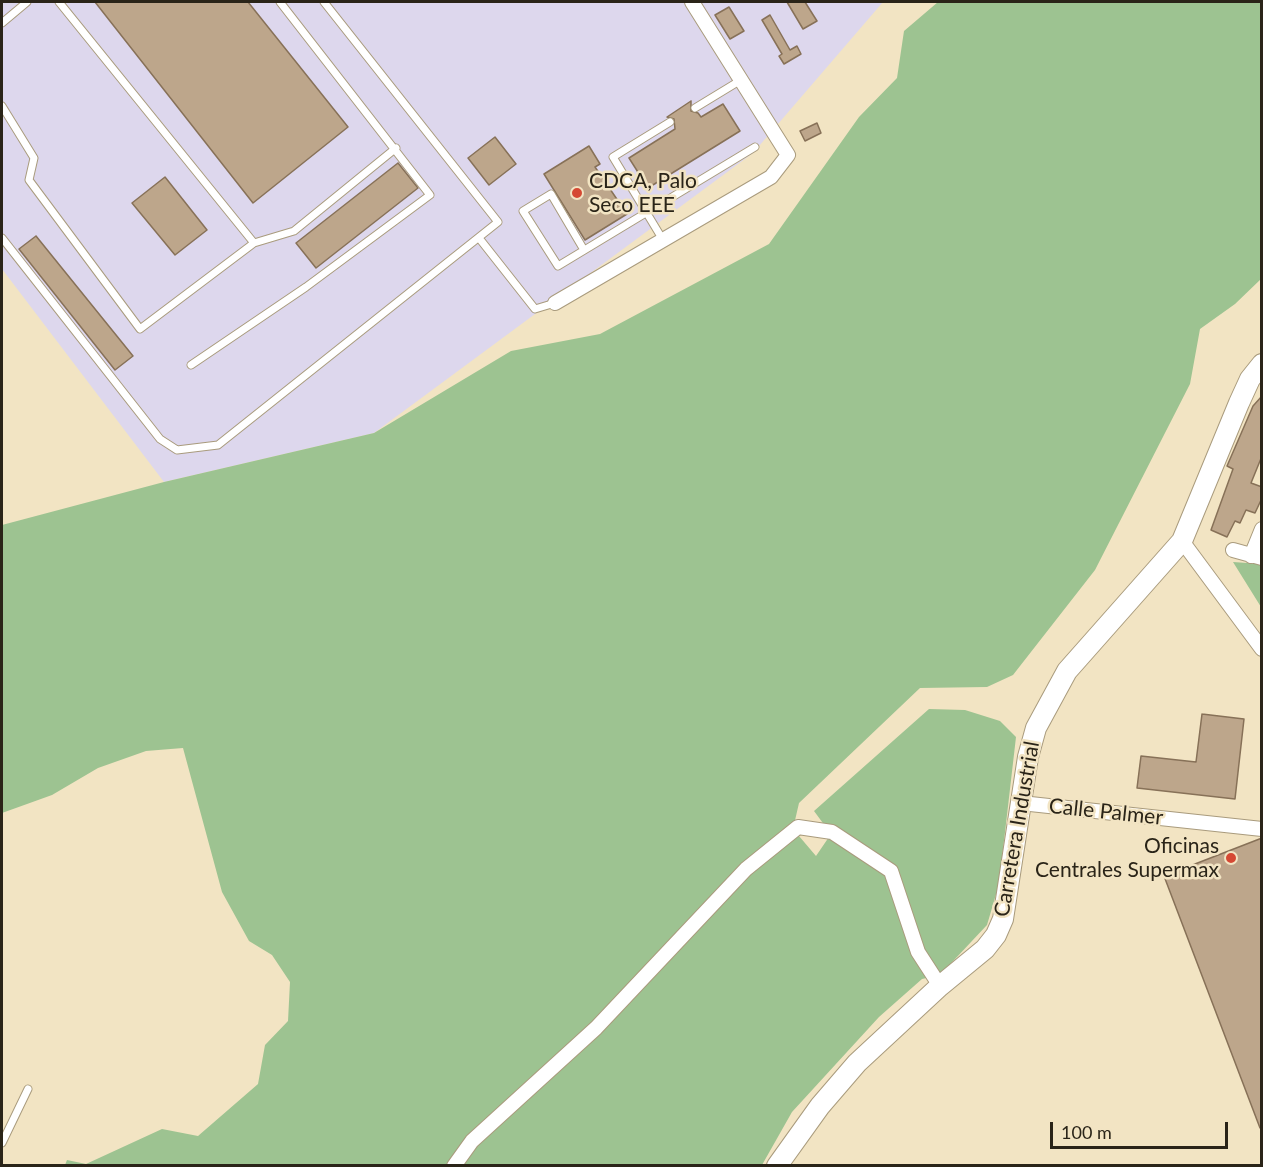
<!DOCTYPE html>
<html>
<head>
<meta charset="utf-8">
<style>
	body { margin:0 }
	#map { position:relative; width:1263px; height:1167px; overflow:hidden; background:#f2e4c3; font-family:Lato,sans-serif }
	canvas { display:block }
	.frame { position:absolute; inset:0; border:3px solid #2a2418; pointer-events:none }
	.scale { position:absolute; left:1050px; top:1122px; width:178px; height:27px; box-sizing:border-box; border:3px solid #2a2418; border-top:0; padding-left:8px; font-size:18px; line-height:21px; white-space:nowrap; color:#2a2418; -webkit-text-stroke:4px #f2e4c3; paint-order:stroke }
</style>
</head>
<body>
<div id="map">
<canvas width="1263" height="1167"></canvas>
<div class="frame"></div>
<div class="scale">100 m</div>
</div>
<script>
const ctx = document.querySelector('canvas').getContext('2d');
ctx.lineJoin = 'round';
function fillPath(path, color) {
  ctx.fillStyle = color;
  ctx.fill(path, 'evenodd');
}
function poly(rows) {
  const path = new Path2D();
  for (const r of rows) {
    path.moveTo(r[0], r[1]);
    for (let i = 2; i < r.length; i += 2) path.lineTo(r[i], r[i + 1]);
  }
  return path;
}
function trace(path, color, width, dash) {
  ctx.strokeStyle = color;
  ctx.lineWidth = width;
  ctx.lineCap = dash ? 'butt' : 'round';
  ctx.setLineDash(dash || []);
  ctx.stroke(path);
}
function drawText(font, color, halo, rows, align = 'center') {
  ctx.font = font + ' Lato,sans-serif';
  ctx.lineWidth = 5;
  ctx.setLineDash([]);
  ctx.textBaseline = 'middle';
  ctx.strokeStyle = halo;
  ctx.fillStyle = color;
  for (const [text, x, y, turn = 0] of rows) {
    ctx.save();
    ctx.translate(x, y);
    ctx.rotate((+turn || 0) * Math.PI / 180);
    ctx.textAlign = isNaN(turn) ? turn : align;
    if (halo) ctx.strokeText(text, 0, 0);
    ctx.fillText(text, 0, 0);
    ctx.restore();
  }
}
fillPath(poly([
	[2,2,883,2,753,153,374,433,164,482,2,269]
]), '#ddd7ed');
fillPath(poly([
	[938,2,1261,2,1261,279,1235,304,1200,329,1190,384,1095,570,1013,675,987,687,920,688,799,803,793,829,816,856,831,834,814,811,929,709,965,710,1000,721,1016,737,999,884,987,925,940,975,922,979,879,1017,792,1112,762,1165,65,1165,67,1160,86,1164,162,1129,198,1136,258,1084,265,1045,288,1021,290,982,272,955,249,941,222,892,183,748,146,751,98,768,52,795,2,813,2,525,164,482,374,433,511,351,600,334,769,244,859,117,897,78,904,31],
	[1233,562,1261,564,1261,607]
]), '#9dc391');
const building = poly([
	[95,2,248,2,348,127,253,203,95,2],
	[787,2,805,2,817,21,803,29,787,2],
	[729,7,744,31,730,39,715,15,729,7],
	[770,15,790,50,797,46,801,54,784,64,779,56,782,54,762,20,770,15],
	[691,101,691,111,698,113,701,117,723,104,740,131,648,188,629,158,675,129,674,119,667,117,691,101],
	[817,123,821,133,805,141,800,131,817,123],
	[495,137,516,164,489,185,468,158,495,137],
	[589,146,600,164,595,167,627,214,585,240,544,174,589,146],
	[398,163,418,188,316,268,296,243,398,163],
	[165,177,207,230,175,255,132,203,165,177],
	[36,236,133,356,115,370,19,249,36,236],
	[1262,396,1262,456,1251,483,1262,487,1262,498,1255,513,1246,510,1240,523,1235,521,1227,537,1211,530,1233,469,1227,466,1253,406,1262,396],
	[1202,714,1244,719,1235,799,1137,788,1141,756,1196,762,1202,714],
	[1262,838,1262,1128,1260,1128,1164,876,1262,838]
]);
fillPath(building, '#bda68b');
trace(building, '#877158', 1.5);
const lane = poly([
	[2,23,27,2],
	[2,106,34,158,29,180,140,329,254,243,59,2],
	[695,108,741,80],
	[2,238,160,439,177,450,218,445,498,222,324,2],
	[479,238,535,309,555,303],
	[663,240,613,157,670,122],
	[254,243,294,231,396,148],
	[584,250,551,194,523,211,558,266,755,147],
	[191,365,306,287,430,195,280,2],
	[2,1143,28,1089]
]);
const street = poly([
	[555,303,771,177,788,155,692,2],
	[1182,541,1262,649],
	[1233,550,1262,558],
	[1251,556,1262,529],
	[1021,803,1262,829],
	[454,1166,472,1141,596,1028,746,869,798,827,832,832,891,871,918,952,940,986]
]);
const secondary = poly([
	[777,1166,820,1106,857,1063,940,986,985,949,996,935,1003,919,1028,757,1036,728,1067,671,1182,541,1239,403,1250,379,1262,364]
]);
trace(lane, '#a99b7d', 9);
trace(street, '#a99b7d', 16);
trace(secondary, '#a99b7d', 22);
trace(lane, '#fff', 7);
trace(street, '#fff', 14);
trace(secondary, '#fff', 20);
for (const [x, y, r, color] of [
	[577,193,6,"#d54934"],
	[1231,858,6,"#d54934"]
]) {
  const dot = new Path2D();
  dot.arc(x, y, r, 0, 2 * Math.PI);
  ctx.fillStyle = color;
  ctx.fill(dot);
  trace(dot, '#f2e4c3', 2);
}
drawText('21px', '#2a2418', '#f2e4c3', [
	["CDCA, Palo",589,181],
	["Seco EEE",589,205],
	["Oficinas",1219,846,"right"],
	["Centrales Supermax",1219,870,"right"]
], 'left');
drawText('21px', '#2a2418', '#f2e4c3', [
	["Calle Palmer",1106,812,6],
	["Carretera Industrial",1017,829,-80]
]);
</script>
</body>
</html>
